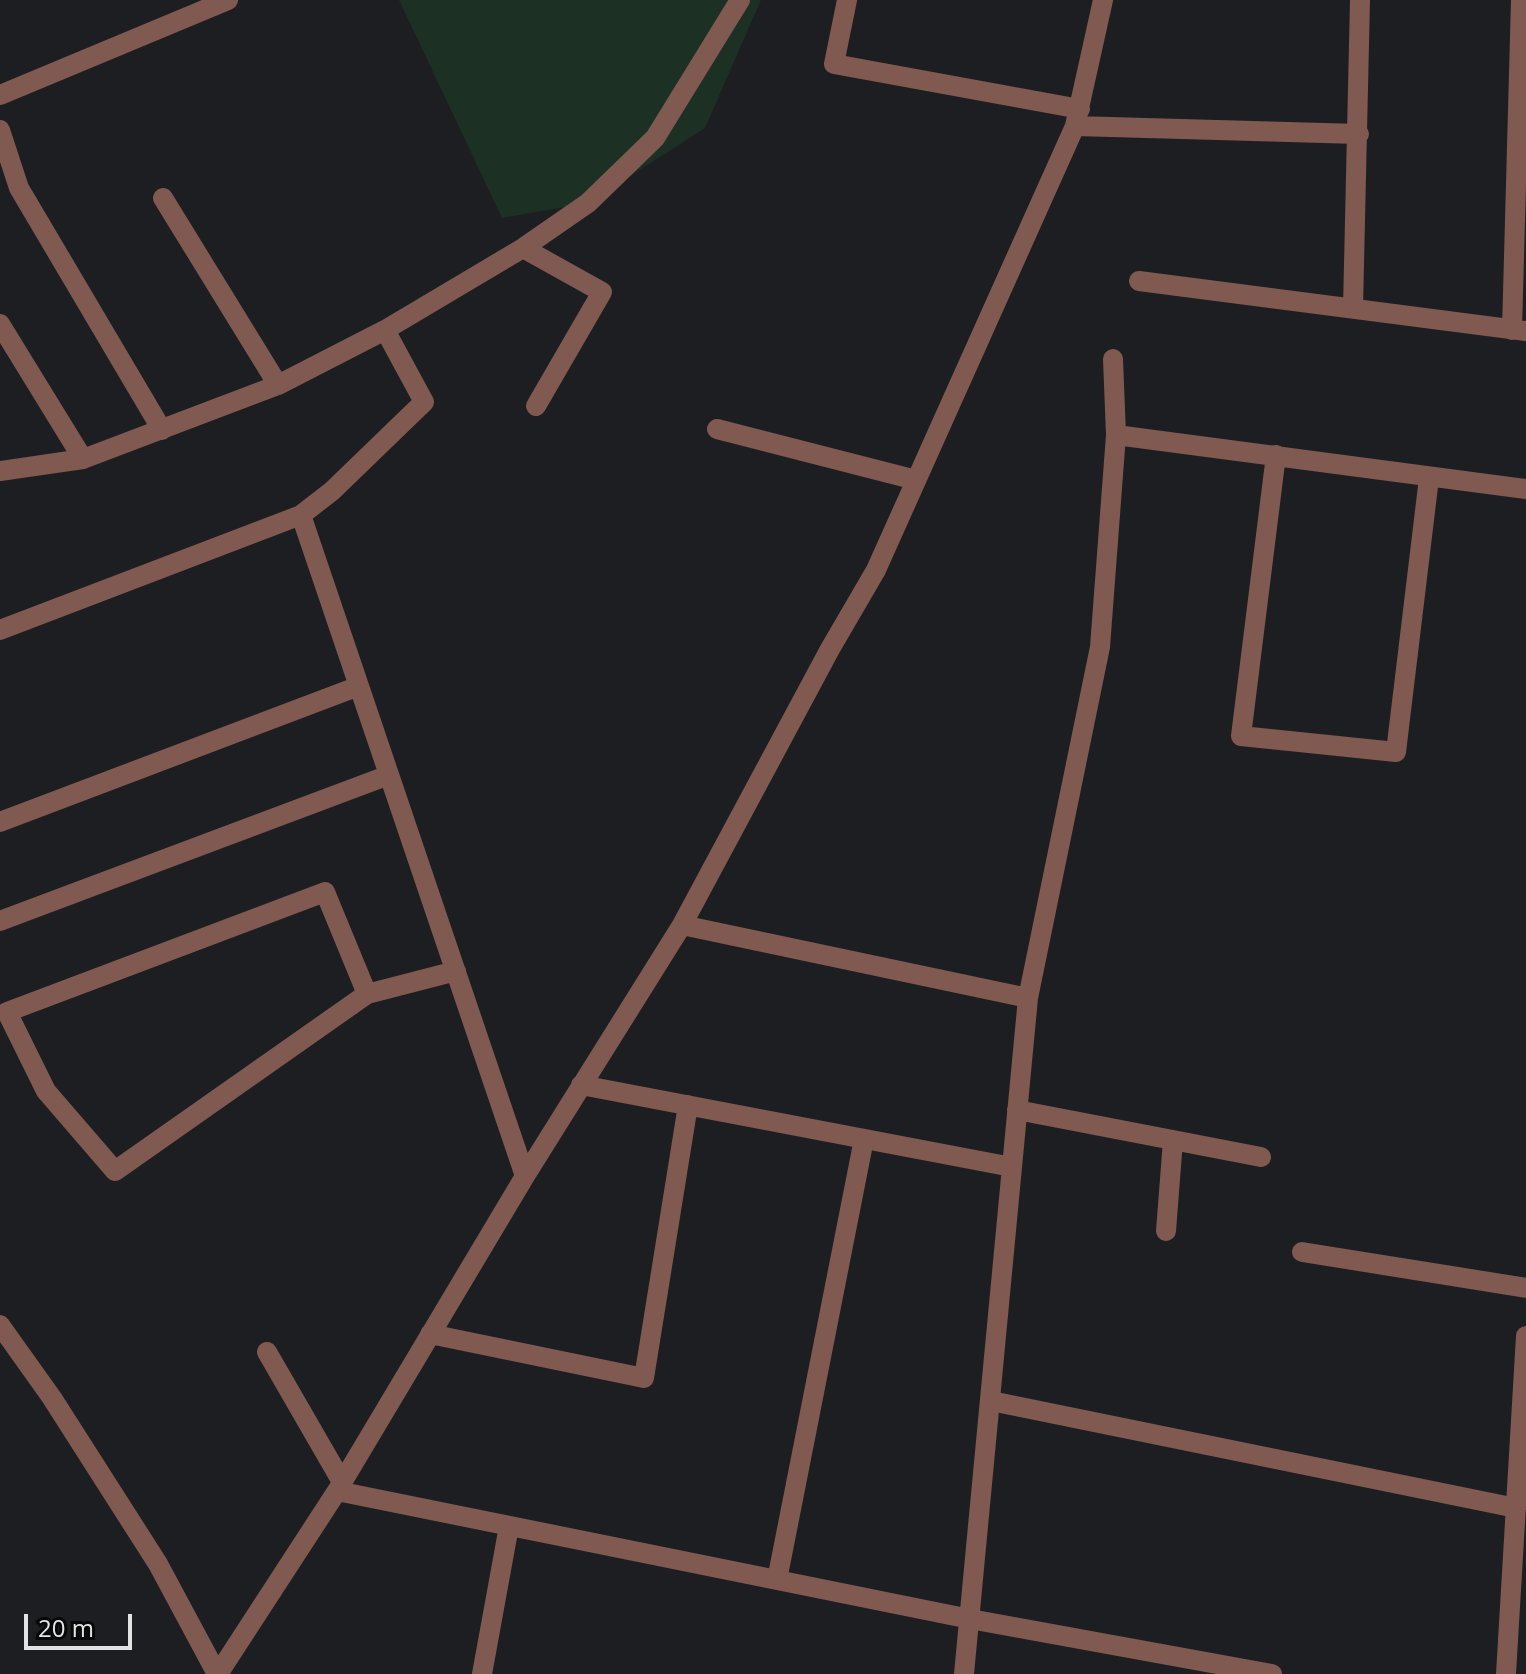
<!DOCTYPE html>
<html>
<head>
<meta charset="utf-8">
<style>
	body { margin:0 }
	#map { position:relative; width:1526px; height:1674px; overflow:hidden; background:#1c1e21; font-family:"Open Sans",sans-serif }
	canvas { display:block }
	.scale { position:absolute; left:24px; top:1614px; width:108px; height:36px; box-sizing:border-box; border:4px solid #e1e3e5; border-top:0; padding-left:10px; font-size:24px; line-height:28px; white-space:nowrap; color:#e1e3e5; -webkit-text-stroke:6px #070809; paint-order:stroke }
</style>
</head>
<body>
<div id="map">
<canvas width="1526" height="1674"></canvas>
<div class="scale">20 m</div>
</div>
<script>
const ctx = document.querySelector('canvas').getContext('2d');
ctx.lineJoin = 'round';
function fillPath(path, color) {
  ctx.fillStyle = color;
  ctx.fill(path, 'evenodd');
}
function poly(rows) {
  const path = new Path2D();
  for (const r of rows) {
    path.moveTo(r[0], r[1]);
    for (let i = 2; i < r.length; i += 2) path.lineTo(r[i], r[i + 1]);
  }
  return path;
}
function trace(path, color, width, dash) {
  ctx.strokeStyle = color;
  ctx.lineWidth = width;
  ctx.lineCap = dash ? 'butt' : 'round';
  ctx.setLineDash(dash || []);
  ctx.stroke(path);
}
fillPath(poly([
	[399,0,761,0,705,128,588,203,502,218]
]), '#1c3023');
trace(poly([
	[847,0,834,64,1080,109],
	[0,95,228,0],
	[1075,126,1359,134],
	[0,130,19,188,162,430],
	[163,198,278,385],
	[523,248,602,292,536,406],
	[1139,281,1526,331],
	[1353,308,1360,0],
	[0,324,83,459,0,471],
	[1512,330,1521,0],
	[717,429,916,480],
	[1116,435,1526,489],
	[1276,455,1241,736,1396,752,1429,478],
	[83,459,278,385,385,330,523,248,588,203,655,138,740,0],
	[301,515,332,491,424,402,385,330],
	[0,630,301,515,525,1176],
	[0,822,359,686],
	[0,921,389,775],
	[682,925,1028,998],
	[367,994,325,892,7,1012,46,1091,115,1171,367,994,456,971],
	[581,1085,1012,1167],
	[1017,1110,1261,1157],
	[1166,1231,1173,1140],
	[1302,1252,1526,1288],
	[0,1325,52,1398,158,1564,217,1674],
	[430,1334,644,1378,688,1105],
	[267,1352,342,1482],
	[991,1401,1516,1508],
	[337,1491,970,1619,1272,1674],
	[777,1580,864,1139],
	[218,1674,337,1491,525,1176,682,925,830,649,876,570,1075,126,1103,0],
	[482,1674,509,1526],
	[964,1674,1028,998,1100,647,1116,435,1113,359],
	[1506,1674,1526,1336]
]), '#805950', 20);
</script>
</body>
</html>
